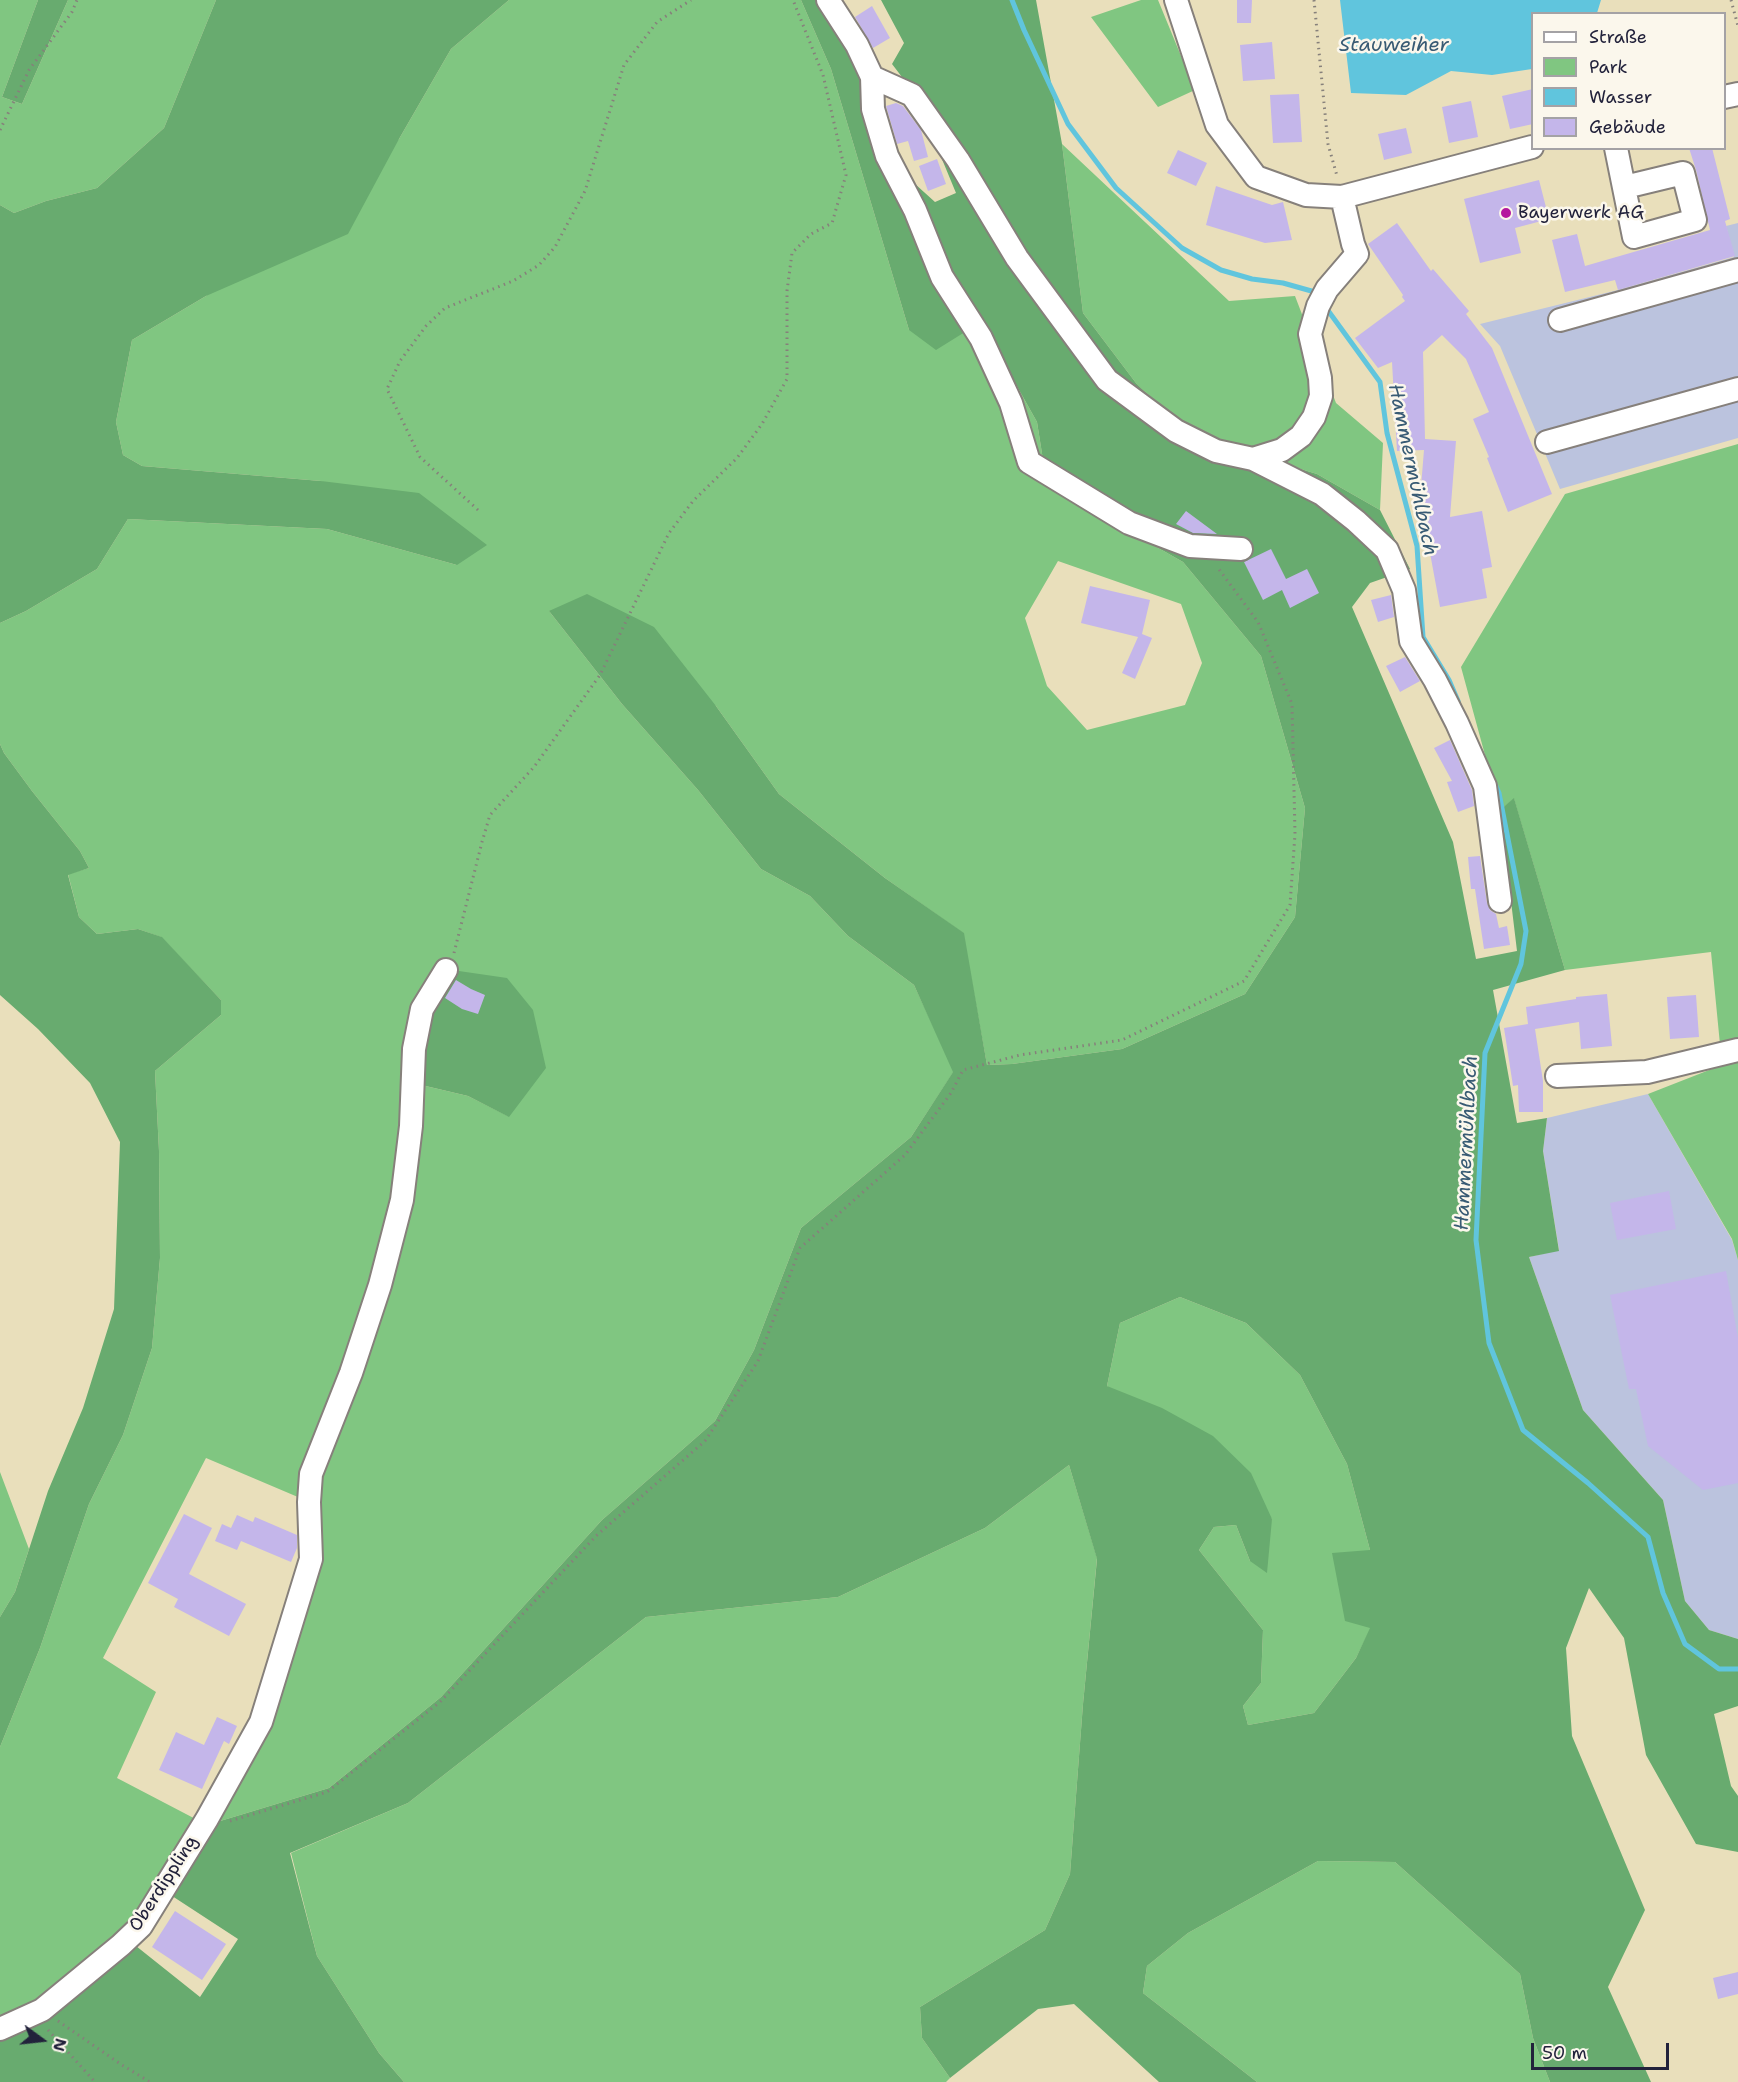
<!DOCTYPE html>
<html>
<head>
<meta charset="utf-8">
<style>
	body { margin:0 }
	#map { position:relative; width:1738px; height:2082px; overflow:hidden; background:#e9dfbb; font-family:"Shantell Sans",sans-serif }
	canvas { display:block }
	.legend { position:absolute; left:1531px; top:12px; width:195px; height:138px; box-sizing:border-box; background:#fbf7ec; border:2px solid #a4a2a5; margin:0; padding:8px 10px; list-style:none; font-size:18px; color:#22223b }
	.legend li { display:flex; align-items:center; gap:12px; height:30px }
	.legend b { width:30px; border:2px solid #a4a2a5 }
	.north { position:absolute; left:12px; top:2010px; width:60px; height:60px; -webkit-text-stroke:4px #fbf7ec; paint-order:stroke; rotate:105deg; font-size:16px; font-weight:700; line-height:24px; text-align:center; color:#22223b }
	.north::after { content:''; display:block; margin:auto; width:21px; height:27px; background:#22223b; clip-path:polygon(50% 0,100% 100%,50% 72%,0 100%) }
	.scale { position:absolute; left:1531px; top:2043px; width:138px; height:27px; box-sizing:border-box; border:3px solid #22223b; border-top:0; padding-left:8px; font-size:18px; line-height:21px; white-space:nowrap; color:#22223b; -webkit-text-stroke:4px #fbf7ec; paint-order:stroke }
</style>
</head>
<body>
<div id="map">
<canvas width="1738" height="2082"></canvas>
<ul class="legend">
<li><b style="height:8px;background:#fff"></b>Straße</li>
<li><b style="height:16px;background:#80c681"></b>Park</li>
<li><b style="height:16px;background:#60c5dd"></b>Wasser</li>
<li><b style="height:16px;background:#c4b6ea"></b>Gebäude</li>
</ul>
<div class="north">N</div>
<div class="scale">50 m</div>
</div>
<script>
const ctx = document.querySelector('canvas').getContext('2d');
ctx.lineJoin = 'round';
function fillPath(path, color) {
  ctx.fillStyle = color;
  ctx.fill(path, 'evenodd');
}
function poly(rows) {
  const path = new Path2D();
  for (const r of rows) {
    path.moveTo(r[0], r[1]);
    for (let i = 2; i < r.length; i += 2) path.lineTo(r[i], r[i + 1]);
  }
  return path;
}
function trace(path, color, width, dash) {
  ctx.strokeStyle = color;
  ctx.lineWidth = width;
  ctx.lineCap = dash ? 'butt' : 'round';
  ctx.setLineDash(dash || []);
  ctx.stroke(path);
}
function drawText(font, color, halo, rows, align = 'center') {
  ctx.font = font + ' "Shantell Sans",sans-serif';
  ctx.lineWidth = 5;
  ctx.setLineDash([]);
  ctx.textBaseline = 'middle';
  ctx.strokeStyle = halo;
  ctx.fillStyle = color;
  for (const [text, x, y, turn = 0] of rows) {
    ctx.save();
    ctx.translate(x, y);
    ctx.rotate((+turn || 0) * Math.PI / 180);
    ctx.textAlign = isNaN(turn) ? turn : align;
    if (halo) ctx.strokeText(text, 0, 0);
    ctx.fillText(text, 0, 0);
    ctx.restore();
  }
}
fillPath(poly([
	[1738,223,1738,438,1560,489,1500,346,1480,324,1618,290,1734,257,1726,226],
	[1648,1094,1732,1240,1738,1260,1738,1639,1709,1630,1685,1601,1663,1500,1583,1410,1529,1257,1559,1250,1543,1151,1547,1118]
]), '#bbc3de');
fillPath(poly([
	[0,0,38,0,2,97,22,104,68,0,216,0,164,128,97,188,46,201,14,213,0,205],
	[509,0,801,0,831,69,909,330,981,322,1037,422,1047,485,1183,562,1261,656,1305,808,1295,917,1245,994,1122,1049,1012,1064,987,1065,963,933,885,878,779,794,716,706,549,611,622,704,698,790,761,869,810,896,848,936,914,985,954,1071,911,1137,801,1228,754,1350,715,1421,602,1520,441,1697,329,1788,207,1825,122,1936,22,2012,0,2019,0,1747,40,1648,89,1504,123,1435,152,1348,160,1258,159,1151,155,1071,221,1015,221,1000,161,937,138,929,97,934,79,917,68,874,89,868,80,851,32,791,4,753,0,744,0,623,26,611,97,569,128,519,327,529,457,565,321,481,142,466,123,455,116,422,132,340,206,296,399,139,451,49],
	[1058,561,1181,604,1202,663,1185,705,1087,730,1047,686,1025,618],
	[452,970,508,1116,468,1096,413,1083],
	[206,1458,312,1503,314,1546,305,1619,265,1723,207,1825,117,1778,156,1692,103,1658],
	[1141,0,1158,0,1195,90,1158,107,1091,17],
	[1062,144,1229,301,1295,296,1336,403,1383,443,1380,510,1317,474,1190,435,1136,383,1083,313],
	[1738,444,1738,1260,1732,1239,1648,1094,1722,1065,1711,952,1565,970,1514,799,1500,810,1461,667,1565,494],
	[1180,1297,1246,1323,1300,1375,1347,1464,1370,1550,1371,1628,1356,1658,1314,1713,1248,1725,1243,1706,1261,1683,1263,1630,1199,1550,1214,1527,1236,1525,1250,1561,1272,1519,1107,1386,1120,1323],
	[1069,1465,1097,1558,1083,1704,1070,1874,1045,1930,920,2007,922,2038,950,2078,946,2082,404,2082,379,2053,317,1956,291,1853,408,1803,646,1617,838,1597,985,1528],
	[0,1472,29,1549,15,1592,0,1617],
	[1318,1861,1395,1862,1520,1974,1533,2038,1550,2082,1257,2082,1143,1993,1147,1966,1188,1933]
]), '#80c681');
fillPath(poly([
	[38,0,68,0,22,104,2,97],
	[216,0,509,0,451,49,399,139,348,234,206,296,132,340,116,422,123,455,142,466,321,481,419,493,487,545,457,565,327,529,128,519,97,569,26,611,0,623,0,205,14,213,46,201,97,188,164,128],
	[801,0,822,0,874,103,894,165,935,202,956,193,915,94,892,64,904,43,881,0,1036,0,1062,144,1083,313,1136,383,1190,435,1317,474,1380,510,1410,569,1370,583,1352,607,1453,842,1476,959,1517,951,1500,810,1514,798,1565,970,1493,990,1517,1123,1547,1118,1543,1151,1559,1251,1529,1257,1583,1410,1663,1500,1685,1601,1709,1630,1738,1639,1738,1706,1714,1714,1731,1786,1738,1796,1738,1852,1696,1844,1646,1755,1624,1638,1589,1588,1566,1648,1572,1736,1645,1910,1608,1987,1651,2082,1550,2082,1533,2038,1520,1974,1395,1862,1318,1861,1188,1933,1147,1966,1143,1993,1257,2082,1159,2082,1074,2004,1038,2009,950,2078,922,2038,920,2007,1045,1930,1070,1874,1083,1704,1097,1559,1069,1465,985,1528,838,1597,646,1617,408,1803,290,1853,317,1956,379,2053,404,2082,0,2082,0,2032,131,1942,200,1997,238,1939,166,1892,207,1825,329,1788,441,1697,602,1520,715,1421,754,1350,801,1228,911,1137,953,1072,914,985,848,936,810,896,761,869,698,790,622,704,549,611,587,594,654,627,716,706,779,794,885,878,964,933,987,1065,1012,1064,1122,1049,1245,994,1295,917,1305,808,1261,656,1183,562,1047,485,1037,422,981,322,936,350,909,330,831,69],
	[1180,1297,1246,1323,1300,1375,1347,1464,1370,1550,1332,1553,1345,1621,1370,1628,1356,1658,1314,1713,1248,1725,1243,1706,1261,1683,1263,1630,1199,1550,1214,1527,1236,1525,1250,1561,1267,1573,1272,1519,1251,1473,1213,1436,1162,1408,1107,1386,1120,1323],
	[0,744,4,753,32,791,80,851,89,868,68,875,79,917,97,934,138,929,162,937,221,1000,221,1015,155,1071,159,1151,160,1258,152,1348,123,1435,89,1504,40,1648,0,1747,0,1617,15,1592,48,1491,83,1408,114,1309,120,1142,90,1083,38,1029,0,995],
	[452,970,507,978,533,1010,546,1068,509,1117,468,1096,413,1083,414,1049]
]), '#68ab6f');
fillPath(poly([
	[1340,0,1601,0,1597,13,1532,14,1532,69,1492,75,1451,71,1406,95,1351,93]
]), '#60c5dd');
trace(poly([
	[1012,0,1024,30,1068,124,1116,188,1182,248,1221,270,1252,279,1283,283,1315,292,1317,295],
	[1324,305,1380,382,1387,433,1417,546,1423,637,1449,680,1458,701],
	[1495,784,1499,793,1526,931,1521,964,1485,1053,1476,1240,1489,1343,1523,1430,1588,1483,1648,1537,1663,1593,1685,1644,1719,1669,1738,1669]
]), '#60c5dd', 5);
fillPath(poly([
	[1237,0,1252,0,1251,23,1237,23],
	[872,6,890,38,873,48,855,17],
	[1272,42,1275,79,1243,81,1240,45],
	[1533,89,1533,124,1510,129,1502,96],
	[1299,94,1302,142,1273,143,1270,95],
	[1471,101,1478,137,1449,143,1442,107],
	[896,103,903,106,921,130,928,157,914,161,908,141,897,144,886,106],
	[1406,128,1412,153,1384,160,1378,134],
	[1689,148,1712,148,1730,219,1725,221,1735,256,1618,290,1615,280,1565,292,1552,240,1577,234,1585,266,1710,230,1696,170],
	[1178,150,1207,163,1196,186,1167,173],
	[937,159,946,184,928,191,919,166],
	[1539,180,1549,219,1515,228,1521,253,1480,263,1464,199],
	[1216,186,1272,205,1283,202,1292,240,1265,243,1206,225],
	[1397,223,1431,271,1433,269,1469,311,1466,314,1492,348,1552,494,1508,512,1487,458,1489,457,1473,419,1489,412,1466,359,1442,335,1423,352,1425,439,1456,441,1450,517,1482,511,1492,567,1482,569,1487,598,1440,607,1420,499,1424,450,1397,451,1392,362,1378,368,1355,338,1405,301,1402,297,1403,295,1368,244],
	[1186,511,1217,534,1193,533,1176,524],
	[1271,549,1286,579,1307,569,1319,593,1290,608,1282,590,1263,600,1244,562],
	[1090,586,1150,600,1142,634,1152,638,1135,679,1122,673,1138,637,1081,623],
	[1391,595,1394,617,1378,622,1371,600],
	[1405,657,1420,681,1400,692,1386,666],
	[1450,740,1472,790,1474,806,1458,812,1447,782,1452,781,1434,748],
	[1480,856,1487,903,1490,910,1496,914,1499,928,1507,926,1510,945,1484,949,1475,889,1471,889,1468,857],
	[456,980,471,989,485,995,478,1014,462,1009,445,998],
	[1607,994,1612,1046,1581,1049,1579,1022,1535,1029,1543,1081,1543,1112,1519,1112,1518,1085,1513,1086,1504,1028,1528,1024,1526,1007,1576,999,1576,997],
	[1696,995,1699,1037,1670,1039,1667,997],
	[1669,1191,1676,1229,1617,1240,1610,1203],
	[1726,1271,1738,1338,1738,1483,1703,1490,1648,1446,1636,1389,1629,1389,1610,1295],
	[184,1514,212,1528,189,1574,246,1604,229,1636,174,1607,178,1599,148,1583],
	[237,1515,253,1522,255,1517,297,1535,297,1548,291,1562,241,1541,237,1550,215,1541,222,1524,231,1528],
	[217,1717,237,1726,229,1744,224,1741,202,1789,159,1770,176,1732,204,1745],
	[175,1911,226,1944,202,1980,152,1947],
	[1738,1972,1738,1994,1718,1999,1713,1978]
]), '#c4b6ea');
const minor = poly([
	[828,0,857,45,872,77,912,95,958,160,1017,258,1107,380,1176,431,1216,451,1253,459,1282,450,1301,436,1314,417,1321,396,1320,378,1310,334,1318,306,1327,289,1357,254,1353,244,1342,197],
	[1176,0,1217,125,1256,177,1306,195,1342,197,1532,147],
	[872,77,873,109,887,156,915,210,942,277,981,338,1011,403,1029,462,1129,523,1190,546,1241,549],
	[1724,97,1738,94],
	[1616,148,1634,237,1695,220,1683,173,1625,187],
	[1560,320,1738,270],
	[1547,442,1738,389],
	[1253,459,1322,494,1356,521,1387,550,1404,590,1411,641,1435,680,1457,723,1485,786,1500,901],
	[1557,1076,1647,1072,1738,1050],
	[0,2029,42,2010,121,1945,141,1926,207,1819,261,1722,311,1559,309,1502,311,1474,351,1373,380,1285,402,1200,411,1126,414,1049,422,1009,446,970]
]);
trace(minor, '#86807b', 26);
trace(poly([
	[1314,0,1328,144,1337,176],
	[1731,0,1738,26],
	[0,130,29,70,72,12,77,0],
	[478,510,420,457,387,389,400,361,426,326,445,308,513,281,539,265,555,247,585,191,624,65,657,22,691,0],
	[454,953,482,842,490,815,534,767,600,675,669,533,693,501,737,458,762,424,787,379,787,291,792,253,811,234,832,223,846,175,823,75,793,0],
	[230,1821,327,1792,440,1702,596,1536,705,1441,758,1361,800,1248,905,1155,951,1093,963,1070,1020,1055,1122,1040,1244,981,1290,905,1295,834,1292,704,1258,622,1218,568],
	[58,2021,122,2065,150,2082],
	[48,2030,95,2082]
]), '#86807b', 3, [1.5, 4.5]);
trace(minor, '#fff', 22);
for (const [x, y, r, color] of [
	[1506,213,6,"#b5179e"]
]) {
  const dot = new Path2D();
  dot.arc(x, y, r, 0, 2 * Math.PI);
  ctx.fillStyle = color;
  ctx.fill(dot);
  trace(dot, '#fbf7ec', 2);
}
drawText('18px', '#22223b', '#fbf7ec', [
	["Bayerwerk AG",1518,213]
], 'left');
drawText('18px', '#22223b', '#fbf7ec', [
	["Oberdippling",164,1884,-57]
]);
drawText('italic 20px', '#385b74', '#fbf7ec', [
	["Stauweiher",1394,46],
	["Hammermühlbach",1412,470,78],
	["Hammermühlbach",1467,1143,-87]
]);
</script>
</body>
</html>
